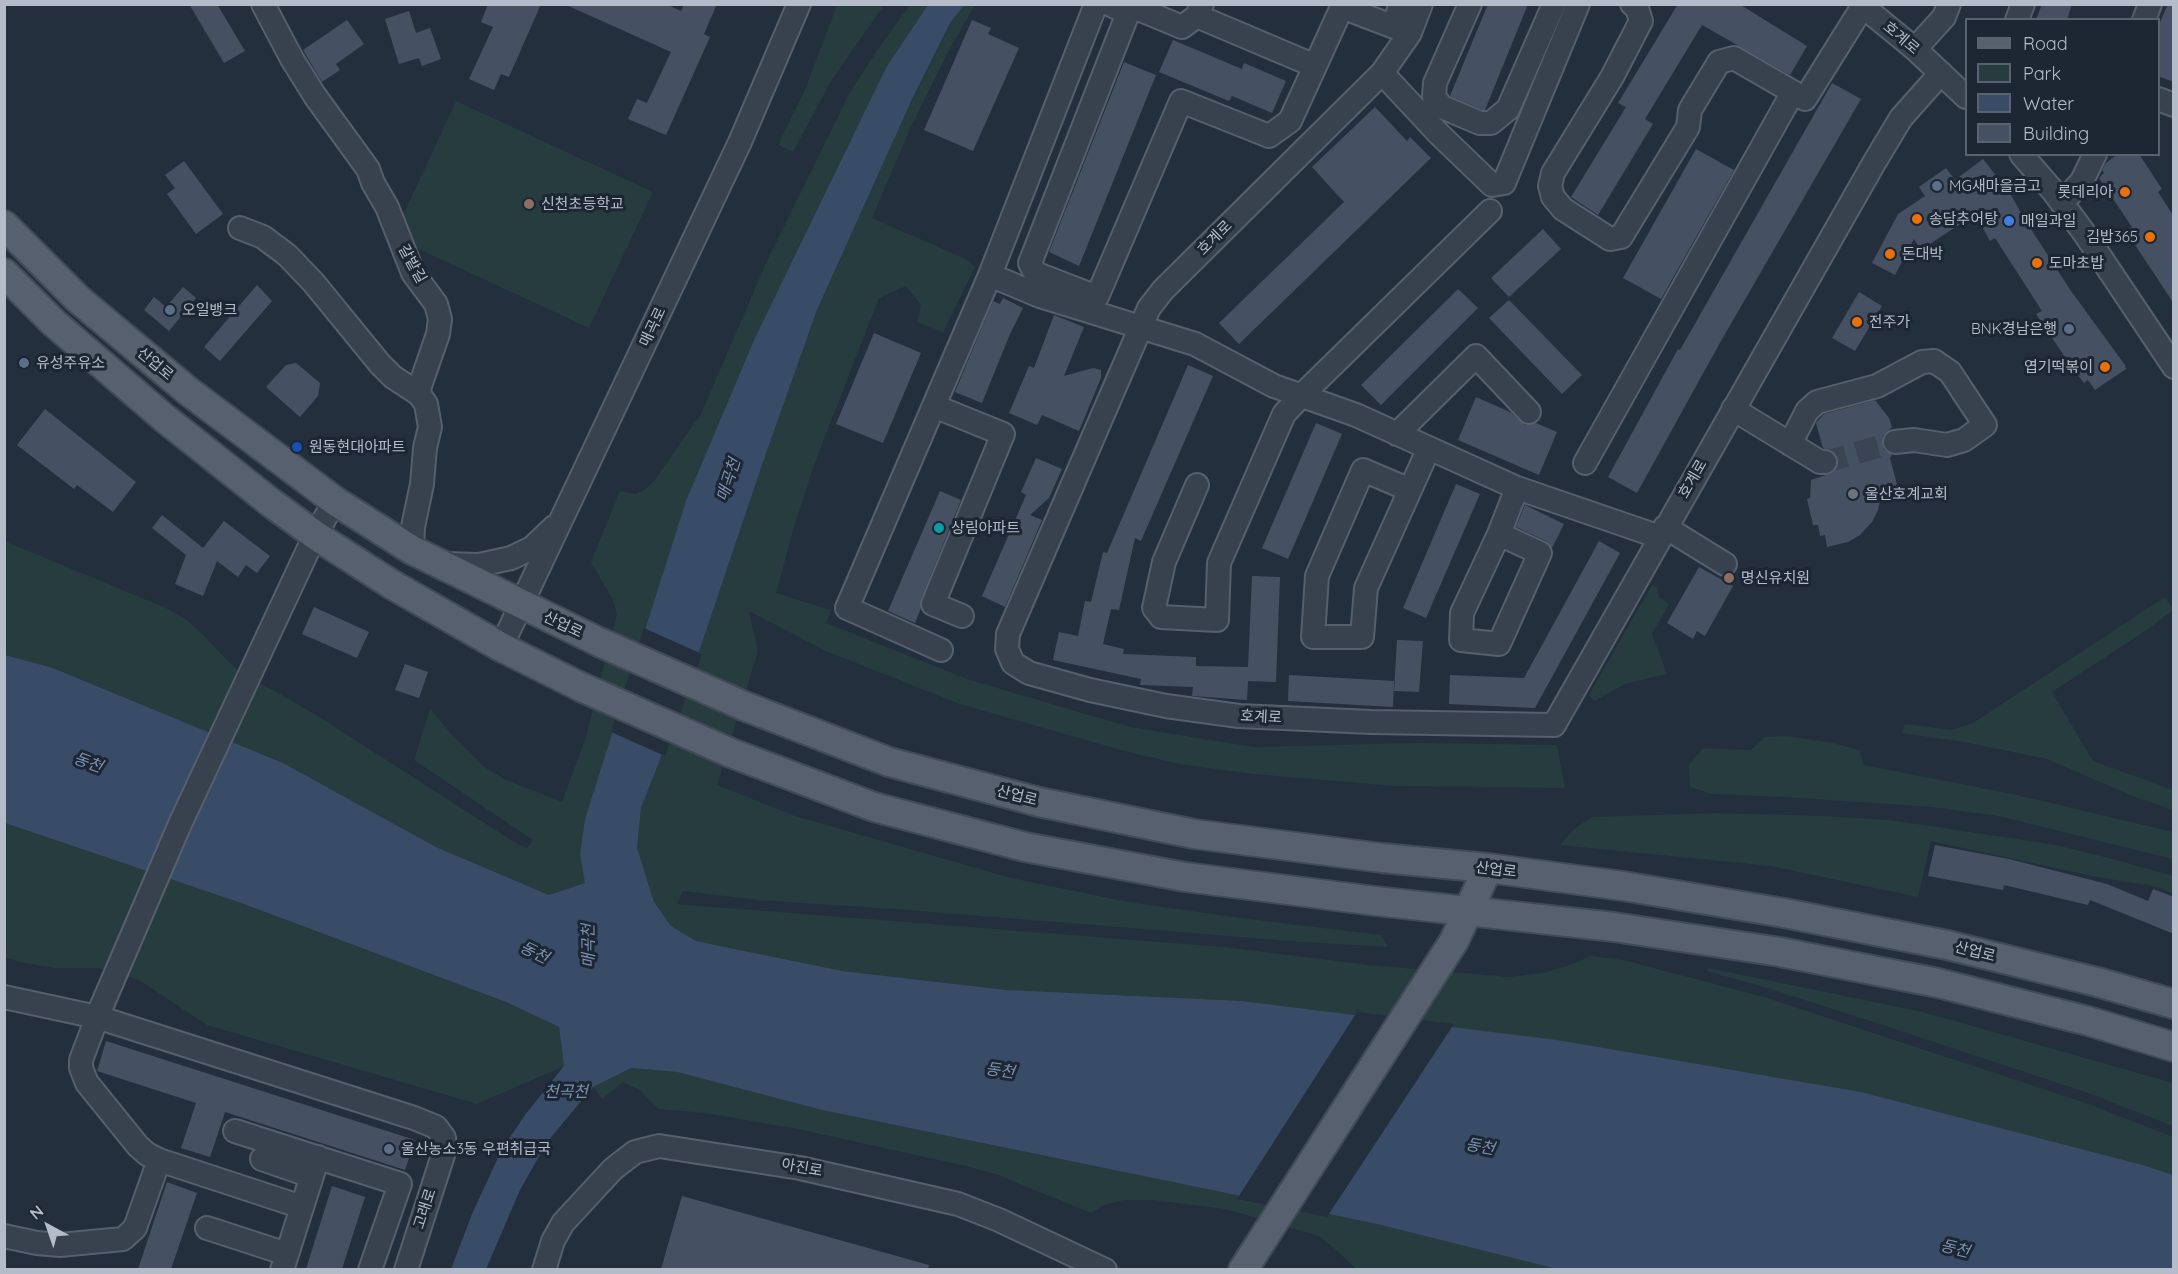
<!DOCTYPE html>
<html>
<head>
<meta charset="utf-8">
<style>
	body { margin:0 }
	#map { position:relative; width:2178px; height:1274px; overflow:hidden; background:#242f3e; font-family:Quicksand,sans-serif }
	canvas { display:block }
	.frame { position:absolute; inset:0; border:6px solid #b4bcc9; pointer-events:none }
	.legend { position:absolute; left:1965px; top:18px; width:195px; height:138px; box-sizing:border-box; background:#1d2633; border:2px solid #59626f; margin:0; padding:8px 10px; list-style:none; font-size:18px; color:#b4bcc9 }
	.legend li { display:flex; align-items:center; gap:12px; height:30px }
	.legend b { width:30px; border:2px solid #59626f }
	.north { position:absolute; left:18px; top:1196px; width:60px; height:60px; -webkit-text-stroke:4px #1d2633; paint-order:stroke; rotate:320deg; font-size:16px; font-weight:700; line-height:24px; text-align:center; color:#b4bcc9 }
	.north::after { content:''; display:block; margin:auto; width:21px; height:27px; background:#b4bcc9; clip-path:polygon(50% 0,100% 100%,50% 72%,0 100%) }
</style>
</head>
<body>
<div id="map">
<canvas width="2178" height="1274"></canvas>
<div class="frame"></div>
<ul class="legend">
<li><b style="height:8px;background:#56606e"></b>Road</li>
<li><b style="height:16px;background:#263c3f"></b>Park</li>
<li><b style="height:16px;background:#394c67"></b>Water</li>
<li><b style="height:16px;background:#455162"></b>Building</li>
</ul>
<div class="north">N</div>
</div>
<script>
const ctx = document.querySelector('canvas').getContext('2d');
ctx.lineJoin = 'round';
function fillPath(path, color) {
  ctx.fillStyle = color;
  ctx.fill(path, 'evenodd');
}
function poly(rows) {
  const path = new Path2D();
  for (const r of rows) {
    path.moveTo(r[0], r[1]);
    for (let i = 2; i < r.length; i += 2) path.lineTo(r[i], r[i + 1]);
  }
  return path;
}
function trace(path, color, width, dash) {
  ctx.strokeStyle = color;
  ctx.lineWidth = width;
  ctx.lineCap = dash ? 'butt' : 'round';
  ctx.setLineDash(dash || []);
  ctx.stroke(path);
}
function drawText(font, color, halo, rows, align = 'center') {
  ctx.font = font + ' Quicksand,"Noto Sans KR",sans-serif';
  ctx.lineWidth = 6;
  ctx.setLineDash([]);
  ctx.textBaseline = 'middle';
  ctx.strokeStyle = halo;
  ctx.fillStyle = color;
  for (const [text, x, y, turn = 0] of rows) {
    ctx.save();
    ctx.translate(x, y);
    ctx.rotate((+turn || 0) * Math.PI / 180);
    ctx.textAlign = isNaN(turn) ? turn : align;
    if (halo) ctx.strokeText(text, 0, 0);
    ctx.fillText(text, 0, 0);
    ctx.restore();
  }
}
fillPath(poly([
	[837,5,884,5,831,81,793,152,778,145,805,90],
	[910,5,928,5,887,66,609,748,585,819,580,854,586,883,549,895,436,847,283,763,53,668,5,655,4,541,166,608,184,618,197,629,237,670,313,713,511,840,527,848,533,840,414,760,430,709,453,736,484,767,506,780,562,802,585,740,617,614,613,600,591,562,620,491,636,494,646,489,654,481,701,414,767,261,849,94,876,52],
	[964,5,975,5,948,52,911,127,872,218,966,259,975,267,943,332,917,322,921,305,906,286,879,298,814,465,794,527,776,593,831,610,826,623,970,680,1130,727,1254,747,1417,743,1557,745,1565,788,1393,786,1254,774,1179,764,1121,750,960,704,828,652,749,611,758,651,717,785,792,815,1011,878,1128,902,1248,919,1382,935,1388,947,1303,942,907,910,758,900,683,891,677,904,1223,947,1369,965,1509,977,1543,973,1570,965,1591,956,1623,960,1764,997,2086,1103,2173,1137,2173,1175,2143,1165,1994,1127,1007,990,842,971,696,941,671,926,654,902,637,848,641,808,678,714,763,462,817,310,913,97,950,23],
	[456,101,653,192,589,328,412,246,401,220],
	[1652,585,1657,587,1659,597,1669,604,1652,634,1667,674,1625,684,1594,701,1589,695],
	[2165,597,2173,610,2148,629,2052,692,2093,761,2173,790,2173,810,2135,797,2047,759,1964,742,1902,733,1905,724,1951,730,1973,723],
	[1787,736,1833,743,1862,751,1860,753,1864,765,2017,795,2173,832,2173,859,1998,816,1932,807,1785,797,1711,794,1690,787,1689,765,1703,748,1751,750,1765,737],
	[1718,813,1822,816,1890,820,2056,845,2113,859,2173,876,2173,893,2153,886,2097,877,1931,841,1918,897,1771,866,1560,845,1575,828,1593,817],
	[5,823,241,903,506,1002,559,1027,564,1066,477,1104,207,1025,139,980,98,968,55,968,24,963,5,957],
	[1708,968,1923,1012,2173,1083,2173,1126,2091,1094,1889,1027,1767,988,1707,971],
	[630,1068,677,1072,822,1110,1377,1224,1557,1269,1356,1269,1335,1249,1319,1236,1225,1209,1153,1200,1124,1200,1104,1205,1091,1213,998,1175,966,1166,798,1129,706,1113,658,1109,641,1091,623,1082,602,1099,593,1087]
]), '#263c3f');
fillPath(poly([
	[928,5,964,5,950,23,913,97,817,310,763,462,678,714,641,808,637,848,654,902,671,926,696,941,842,971,1007,990,1241,1001,1557,1040,1861,1092,2143,1165,2173,1175,2173,1269,1557,1269,1377,1224,822,1110,677,1072,631,1068,593,1087,547,1142,520,1190,486,1269,451,1269,472,1214,502,1149,525,1115,564,1066,559,1027,506,1002,241,903,5,823,5,655,53,668,283,763,436,847,549,895,585,883,580,854,585,819,686,501,755,338,887,66]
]), '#394c67');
fillPath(poly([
	[644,628,702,654,665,756,611,732],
	[1357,1012,1454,1024,1327,1217,1237,1199]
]), '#242f3e');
fillPath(poly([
	[189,4,217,4,245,51,224,63],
	[488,4,541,4,509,77,501,74,494,90,469,79,493,27,481,22],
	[564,4,666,4,681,11,684,4,717,4,704,34,710,37,666,135,628,119,637,99,647,103,671,52],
	[1488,4,1528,4,1485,110,1483,110,1450,96],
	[1678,4,1739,4,1807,46,1790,75,1702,25,1645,119,1653,124,1598,215,1571,197,1626,107,1618,103],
	[2042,4,2072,4,2067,20,2036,20],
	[2168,4,2174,4,2174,82,2158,76,2158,27],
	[409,11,416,33,430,28,441,59,422,66,419,58,399,64,385,19],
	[347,20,364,44,336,64,340,70,322,82,303,50],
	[972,20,991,28,988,34,1019,48,973,151,924,130],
	[1173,40,1242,69,1244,63,1286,81,1272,113,1232,96,1229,101,1159,72],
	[1124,62,1156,75,1079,266,1049,252],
	[1832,83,1861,99,1721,341,1637,493,1608,477,1678,349,1680,350],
	[1375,107,1407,141,1410,137,1431,158,1239,344,1219,323,1344,202,1312,167],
	[1696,149,1734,170,1661,299,1623,278],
	[2118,154,2139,154,2162,189,2158,192,2174,217,2174,304,2126,231,2132,227,2099,178,2104,173,2102,170,2106,163],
	[1983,159,2011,195,2025,220,2071,291,2125,365,2126,369,2095,390,2088,380,2084,383,2073,369,2036,314,2042,311,1995,238,1990,241,1975,214,1921,250,1914,239,1895,275,1872,263,1898,214,1925,196,1919,187,1946,168,1955,180],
	[184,161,223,214,196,234,167,194,175,188,165,175],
	[1543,229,1561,249,1509,297,1491,278],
	[257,285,272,301,220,361,204,347],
	[183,287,196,298,169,331,144,310,154,297,166,307],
	[1458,289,1478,308,1381,405,1361,385],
	[1859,292,1882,306,1855,351,1832,338],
	[1003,298,1023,308,1010,334,982,403,955,392,993,301,1000,304],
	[1509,300,1582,375,1562,394,1489,318],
	[1054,315,1084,327,1064,376,1093,368,1101,370,1101,378,1079,431,1042,415,1037,425,1009,413,1029,366,1034,368],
	[874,333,921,353,883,443,836,424],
	[296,363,320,383,318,396,300,417,266,387,286,365],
	[1188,365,1213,376,1141,541,1135,538,1119,610,1111,609,1103,644,1124,649,1123,654,1196,657,1196,666,1248,667,1252,576,1280,577,1276,682,1248,681,1247,700,1192,696,1193,687,1140,685,1141,679,1053,660,1059,632,1078,636,1085,601,1091,602,1103,552,1107,553],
	[1476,397,1510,412,1525,425,1536,423,1557,432,1539,475,1458,440],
	[1875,400,1889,418,1892,427,1883,436,1882,443,1884,450,1892,455,1890,458,1899,492,1881,496,1878,510,1872,522,1860,535,1848,542,1827,547,1825,535,1820,536,1818,525,1813,525,1807,499,1810,498,1811,480,1832,473,1837,468,1838,461,1832,451,1823,448,1816,423,1824,414],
	[45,409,136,482,113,512,77,485,74,489,17,445],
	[1316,423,1342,434,1288,559,1262,548],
	[1036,458,1062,469,1049,498,1030,515,1042,520,1005,607,982,596,1026,495,1021,492],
	[1456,484,1480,494,1426,618,1403,608],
	[940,491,961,500,921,599,921,608,915,623,888,611],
	[1525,505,1564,524,1552,548,1546,541,1516,527],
	[162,515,203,548,224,521,270,556,257,573,246,565,238,577,217,561,203,596,175,584,186,555,152,528],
	[1599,541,1620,553,1535,708,1449,704,1450,675,1524,678],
	[1699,567,1733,586,1705,636,1697,631,1693,639,1667,623],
	[314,607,369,632,357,658,302,634],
	[1397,640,1423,641,1419,692,1394,691],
	[405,664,428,672,419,698,395,690],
	[1289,675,1394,681,1393,707,1288,701],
	[1935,845,2009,859,2107,884,2148,901,2153,889,2174,897,2174,934,2090,900,2088,905,2004,885,2003,890,1928,876],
	[106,1041,415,1140,405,1170,225,1112,210,1157,181,1148,196,1103,97,1071],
	[167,1182,197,1193,171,1269,138,1269],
	[332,1186,365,1197,342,1269,306,1269],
	[682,1196,929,1265,928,1269,661,1269]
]), '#455162');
trace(poly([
	[1825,462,1895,442]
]), '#3a4453', 22, [22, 11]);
const minor = poly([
	[263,4,292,59,315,96,368,169,373,183,387,207,413,273,436,304,440,319,438,334,420,386,419,394,426,404,430,427,425,448,422,484,413,527,412,550],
	[1109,4,1128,13,1030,263,1035,273,1097,297,1181,101,1269,136,1290,121,1342,7,1410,33],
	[1421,4,1410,33,1382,73,1163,290,1149,308,1008,634,1007,649,1013,663,1029,673,1090,690,1166,706,1239,716,1371,722,1554,725,1874,163,1901,118,1941,73],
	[1470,4,1435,83,1434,97,1442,107,1480,123,1491,123,1508,109,1554,4],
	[1632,4,1637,8,1641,21,1612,77,1553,173,1550,186,1553,197,1563,209,1610,239,1621,237,1688,127,1690,110,1719,62,1734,58,1805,99,1863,6],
	[1860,4,1915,49,1966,97],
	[1136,8,1182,27,1197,16,1202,4],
	[1197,16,1315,66],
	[2017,20,2023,4],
	[2144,20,2150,4],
	[1393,26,1401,4],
	[1915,49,1944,17,1949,4],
	[1382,73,1438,133,1492,185,1504,183,1578,4],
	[2158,99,2174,105],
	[2021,154,2053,191,2085,234,2174,367],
	[2062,203,2082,181,2095,154],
	[240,228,263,237,287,255,313,282,380,364,393,377,419,394],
	[990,275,1040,296,1195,344,1274,386,1356,415,1517,488,1660,537],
	[934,406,1003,434,933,604,962,616],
	[1733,409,1820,462,1825,462],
	[1397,434,1476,356,1529,412],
	[1790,444,1807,411,1817,402,1877,386,1922,362,1934,361,1950,372,1985,425,1964,440,1947,445,1914,440,1895,442],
	[1585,463,1793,92],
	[1197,485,1164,562,1154,608,1161,617,1217,620,1219,563,1284,414,1301,396,1490,211],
	[1410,490,1363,470,1317,576,1313,637,1362,637,1366,588,1429,448],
	[1665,527,1725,564],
	[1499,534,1540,553,1499,644,1461,640,1462,613,1499,534,1517,488],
	[445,564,479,565,511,558,532,548,554,527],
	[501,647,740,142,799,4],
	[941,650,847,608,990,275,1096,4],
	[4,997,97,1017,414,1118,436,1127,444,1138,445,1149,406,1270],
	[235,1131,400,1184,370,1270],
	[262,1159,311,1176],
	[302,1207,159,1160,147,1154,138,1146,87,1083,81,1068,81,1060,100,1010,180,824,315,535,335,501],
	[207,1228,287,1254],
	[4,1236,37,1243,60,1245,123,1239,135,1228,159,1160],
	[282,1270,318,1157],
	[544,1270,553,1241,563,1223,613,1169,635,1152,659,1146,800,1168,958,1204,999,1220,1105,1270]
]);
const major = poly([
	[4,225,78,299,188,391,335,501,412,550,599,642,744,706,889,762,1039,802,1194,834,1382,858,1488,868,1623,886,1784,913,1947,945,2097,982,2174,1004],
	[4,273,54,323,163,417,270,502,315,535,391,584,501,647,581,687,731,753,874,807,1025,847,1185,877,1375,901,1614,927,1780,952,1938,983,2088,1021,2174,1047],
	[1243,1270,1454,941,1488,868]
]);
trace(minor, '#565f6c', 26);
trace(major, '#414a57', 32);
trace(minor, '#38414e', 22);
trace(major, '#56606e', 28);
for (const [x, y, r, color] of [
	[1937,186,6,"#5c6f8a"],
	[2125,192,6,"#e8710a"],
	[529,204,6,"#8d6e63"],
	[1917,219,6,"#e8710a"],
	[2009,221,6,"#3f7fe0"],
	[2150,237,6,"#e8710a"],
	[1890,254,6,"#e8710a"],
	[2037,263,6,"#e8710a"],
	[170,310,6,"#5c6f8a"],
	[1857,322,6,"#e8710a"],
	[2069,329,6,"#5c6f8a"],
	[24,363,6,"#5c6f8a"],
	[2105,367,6,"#e8710a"],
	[297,447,6,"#1a4fb4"],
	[1853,494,6,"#6b7280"],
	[939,528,6,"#0f9aa8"],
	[1729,578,6,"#8d6e63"],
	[389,1149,6,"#5c6f8a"]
]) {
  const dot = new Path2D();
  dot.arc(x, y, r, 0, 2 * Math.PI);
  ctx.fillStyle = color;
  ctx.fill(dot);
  trace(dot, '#1d2633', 2);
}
drawText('15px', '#b4bcc9', '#1d2633', [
	["호계로",1901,38,40],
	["호계로",1215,238,-45],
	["갈밭길",412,264,61],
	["매곡로",653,327,-65],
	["산업로",155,364,40],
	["호계로",1693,479,-60],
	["산업로",563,625,25],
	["호계로",1261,717,3],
	["산업로",1017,796,14],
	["산업로",1496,870,7],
	["산업로",1975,952,14],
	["아진로",802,1168,10],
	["고래로",425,1209,-72]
]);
drawText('15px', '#b4bcc9', '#1d2633', [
	["MG새마을금고",1949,186],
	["롯데리아",2113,192,"right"],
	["신천초등학교",541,204],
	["송담추어탕",1929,219],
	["매일과일",2021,221],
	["김밥365",2138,237,"right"],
	["돈대박",1902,254],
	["도마초밥",2049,263],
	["오일뱅크",182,310],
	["전주가",1869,322],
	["BNK경남은행",2057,329,"right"],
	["유성주유소",36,363],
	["엽기떡볶이",2093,367,"right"],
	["원동현대아파트",309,447],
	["울산호계교회",1865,494],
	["상림아파트",951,528],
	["명신유치원",1741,578],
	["울산농소3동 우편취급국",401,1149]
], 'left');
drawText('italic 16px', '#7c92b1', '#1d2633', [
	["매곡천",729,480,-72],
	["동천",88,763,20],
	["매곡천",589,946,-91],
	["동천",534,953,26],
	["동천",1000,1071,8],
	["천곡천",566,1092],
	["동천",1480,1147,11],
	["동천",1955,1249,14]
]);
</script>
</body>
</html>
